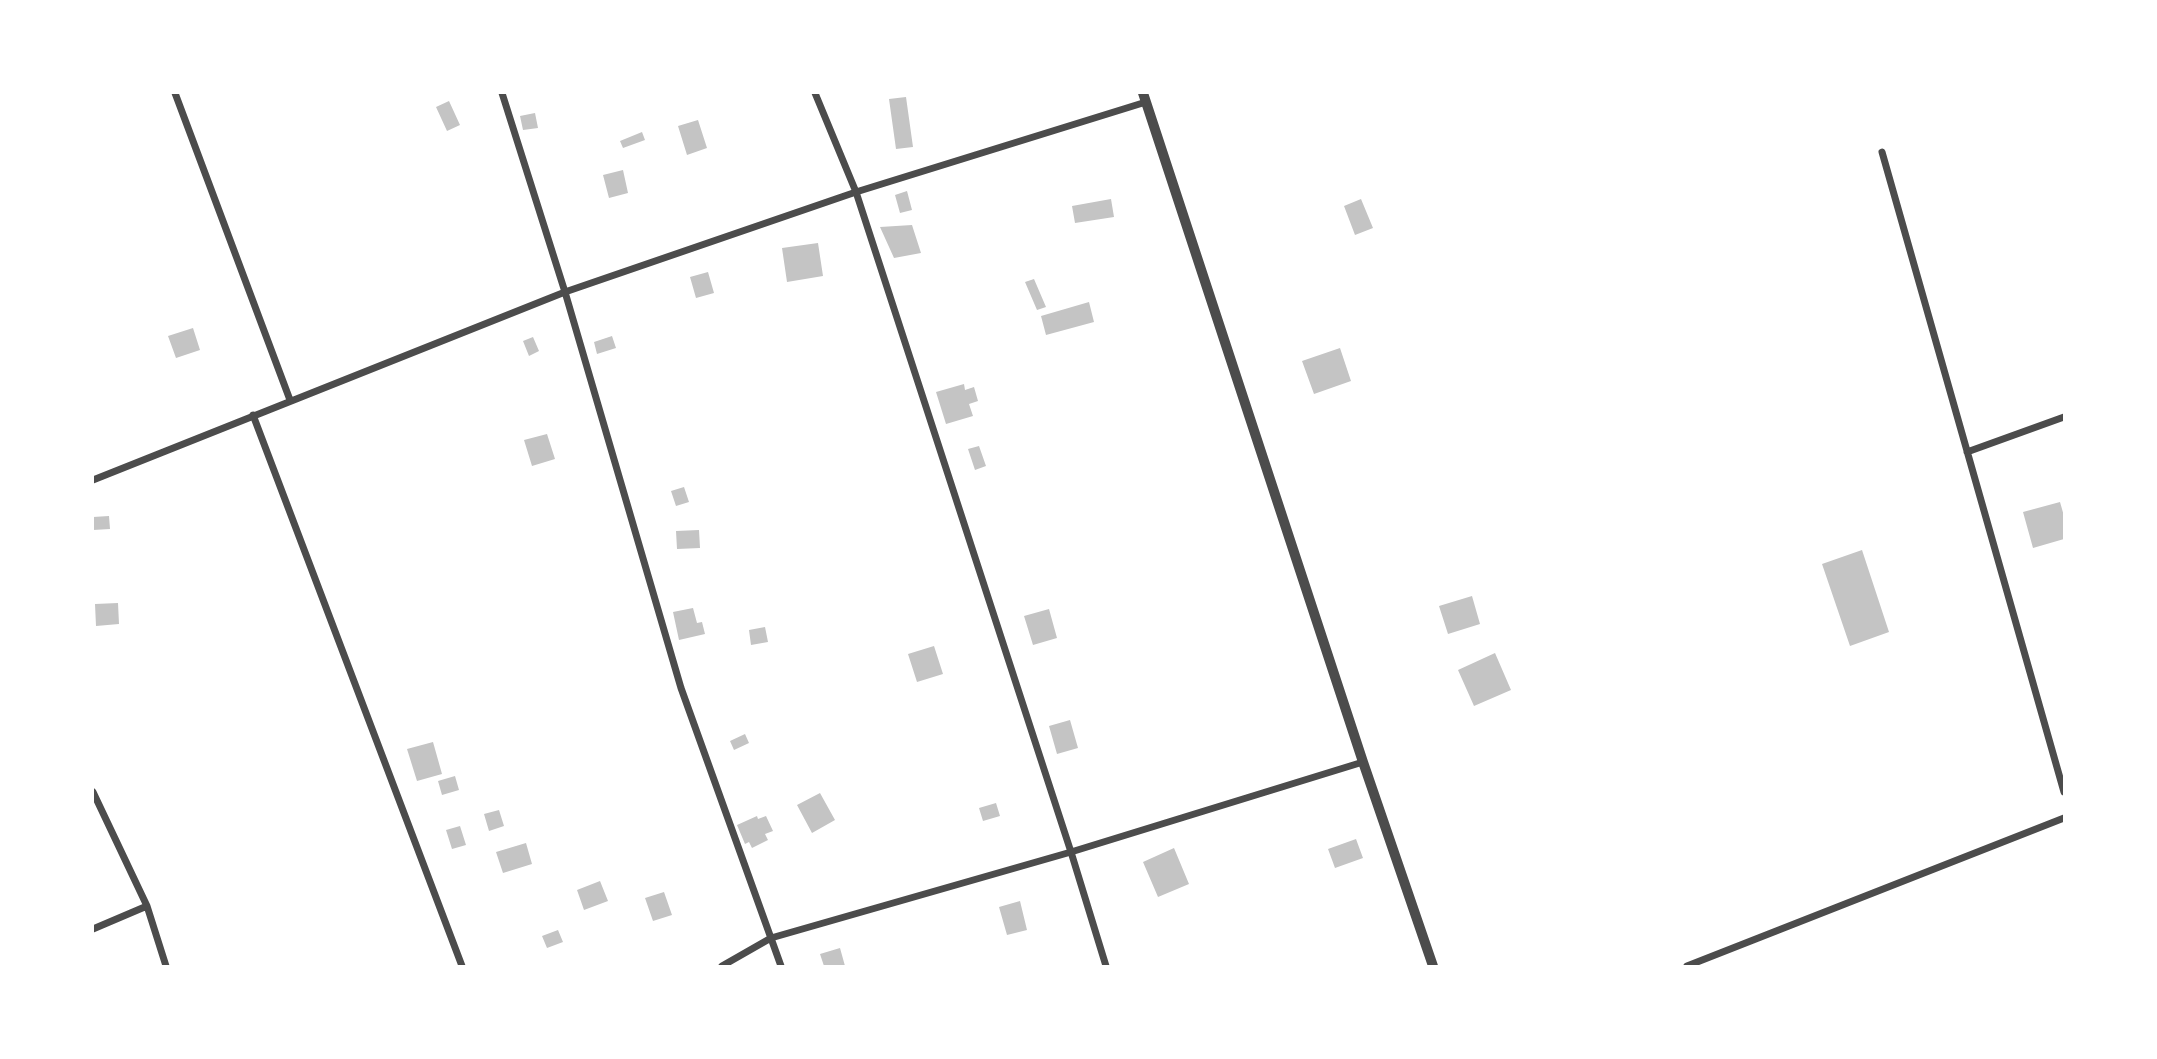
<!DOCTYPE html>
<html>
<head>
<meta charset="utf-8">
<style>
	body { margin:0 }
	#map { position:relative; width:2157px; height:1059px; overflow:hidden; background:#fff; font-family:Arial,sans-serif }
	canvas { display:block }
	.frame { position:absolute; inset:0; border:94px solid #fff; pointer-events:none }
</style>
</head>
<body>
<div id="map">
<canvas width="2157" height="1059"></canvas>
<div class="frame"></div>
</div>
<script>
const ctx = document.querySelector('canvas').getContext('2d');
ctx.lineJoin = 'round';
function fillPath(path, color) {
  ctx.fillStyle = color;
  ctx.fill(path, 'evenodd');
}
function poly(rows) {
  const path = new Path2D();
  for (const r of rows) {
    path.moveTo(r[0], r[1]);
    for (let i = 2; i < r.length; i += 2) path.lineTo(r[i], r[i + 1]);
  }
  return path;
}
function trace(path, color, width, dash) {
  ctx.strokeStyle = color;
  ctx.lineWidth = width;
  ctx.lineCap = dash ? 'butt' : 'round';
  ctx.setLineDash(dash || []);
  ctx.stroke(path);
}
fillPath(poly([
	[906,97,913,147,896,149,889,99],
	[449,101,460,125,447,131,436,107],
	[535,113,538,128,523,130,520,116],
	[698,120,707,148,687,155,678,126],
	[642,132,645,140,623,148,620,141],
	[623,170,628,193,609,198,603,175],
	[907,191,912,210,900,213,895,195],
	[1111,199,1114,217,1075,223,1072,206],
	[1361,199,1373,228,1355,235,1344,206],
	[912,225,921,253,894,258,880,227],
	[818,243,823,276,787,282,782,248],
	[708,272,714,293,696,298,690,277],
	[1034,279,1046,307,1037,310,1025,282],
	[1089,302,1094,322,1046,335,1041,316],
	[193,328,200,350,176,358,168,336],
	[612,336,616,348,597,354,594,342],
	[533,337,539,351,529,356,523,341],
	[1340,348,1351,381,1314,394,1302,361],
	[964,384,965,390,974,387,978,401,969,404,973,416,946,424,936,392],
	[547,434,555,459,532,466,524,440],
	[979,446,986,466,975,470,968,449],
	[684,487,689,502,676,506,671,491],
	[2060,502,2064,516,2064,539,2033,548,2023,512],
	[109,516,110,529,93,530,93,517],
	[699,530,700,548,677,549,676,531],
	[1862,550,1889,632,1850,646,1822,564],
	[1472,596,1480,624,1448,634,1439,606],
	[118,603,119,624,96,626,95,604],
	[693,608,697,623,702,622,705,634,679,640,673,612],
	[1049,609,1057,638,1033,645,1024,616],
	[765,627,768,642,751,645,749,630],
	[934,646,943,674,917,682,908,654],
	[1495,653,1511,690,1474,706,1458,670],
	[1070,720,1078,748,1057,754,1049,726],
	[745,734,749,743,734,750,730,741],
	[433,742,442,774,417,781,407,749],
	[455,776,459,790,442,795,438,781],
	[820,793,835,820,812,833,797,805],
	[996,803,1000,816,983,821,979,808],
	[499,810,504,826,489,831,484,814],
	[757,816,758,819,766,816,773,831,765,834,768,840,752,848,749,842,745,844,737,825],
	[460,826,466,845,452,849,446,830],
	[1356,839,1363,858,1335,868,1328,849],
	[526,843,532,864,503,873,496,852],
	[1174,848,1189,884,1158,897,1143,862],
	[600,881,608,901,584,910,577,890],
	[664,892,672,915,653,921,645,898],
	[1020,901,1027,930,1007,935,999,907],
	[558,930,563,942,547,948,542,936],
	[840,948,845,966,824,966,820,954]
]), '#c4c4c4');
trace(poly([
	[175,93,290,400],
	[502,93,565,292,681,688,781,966],
	[815,93,856,192,1071,852,1106,966],
	[1882,152,2064,792],
	[253,415,462,966],
	[1967,452,2064,417],
	[93,480,565,292,856,192,1146,102],
	[93,792,147,906,166,966],
	[93,929,147,906],
	[722,966,771,938,1071,852,1363,762],
	[1687,966,2064,818]
]), '#4c4c4c', 7);
trace(poly([
	[1143,93,1363,762,1433,966]
]), '#4c4c4c', 10);
</script>
</body>
</html>
